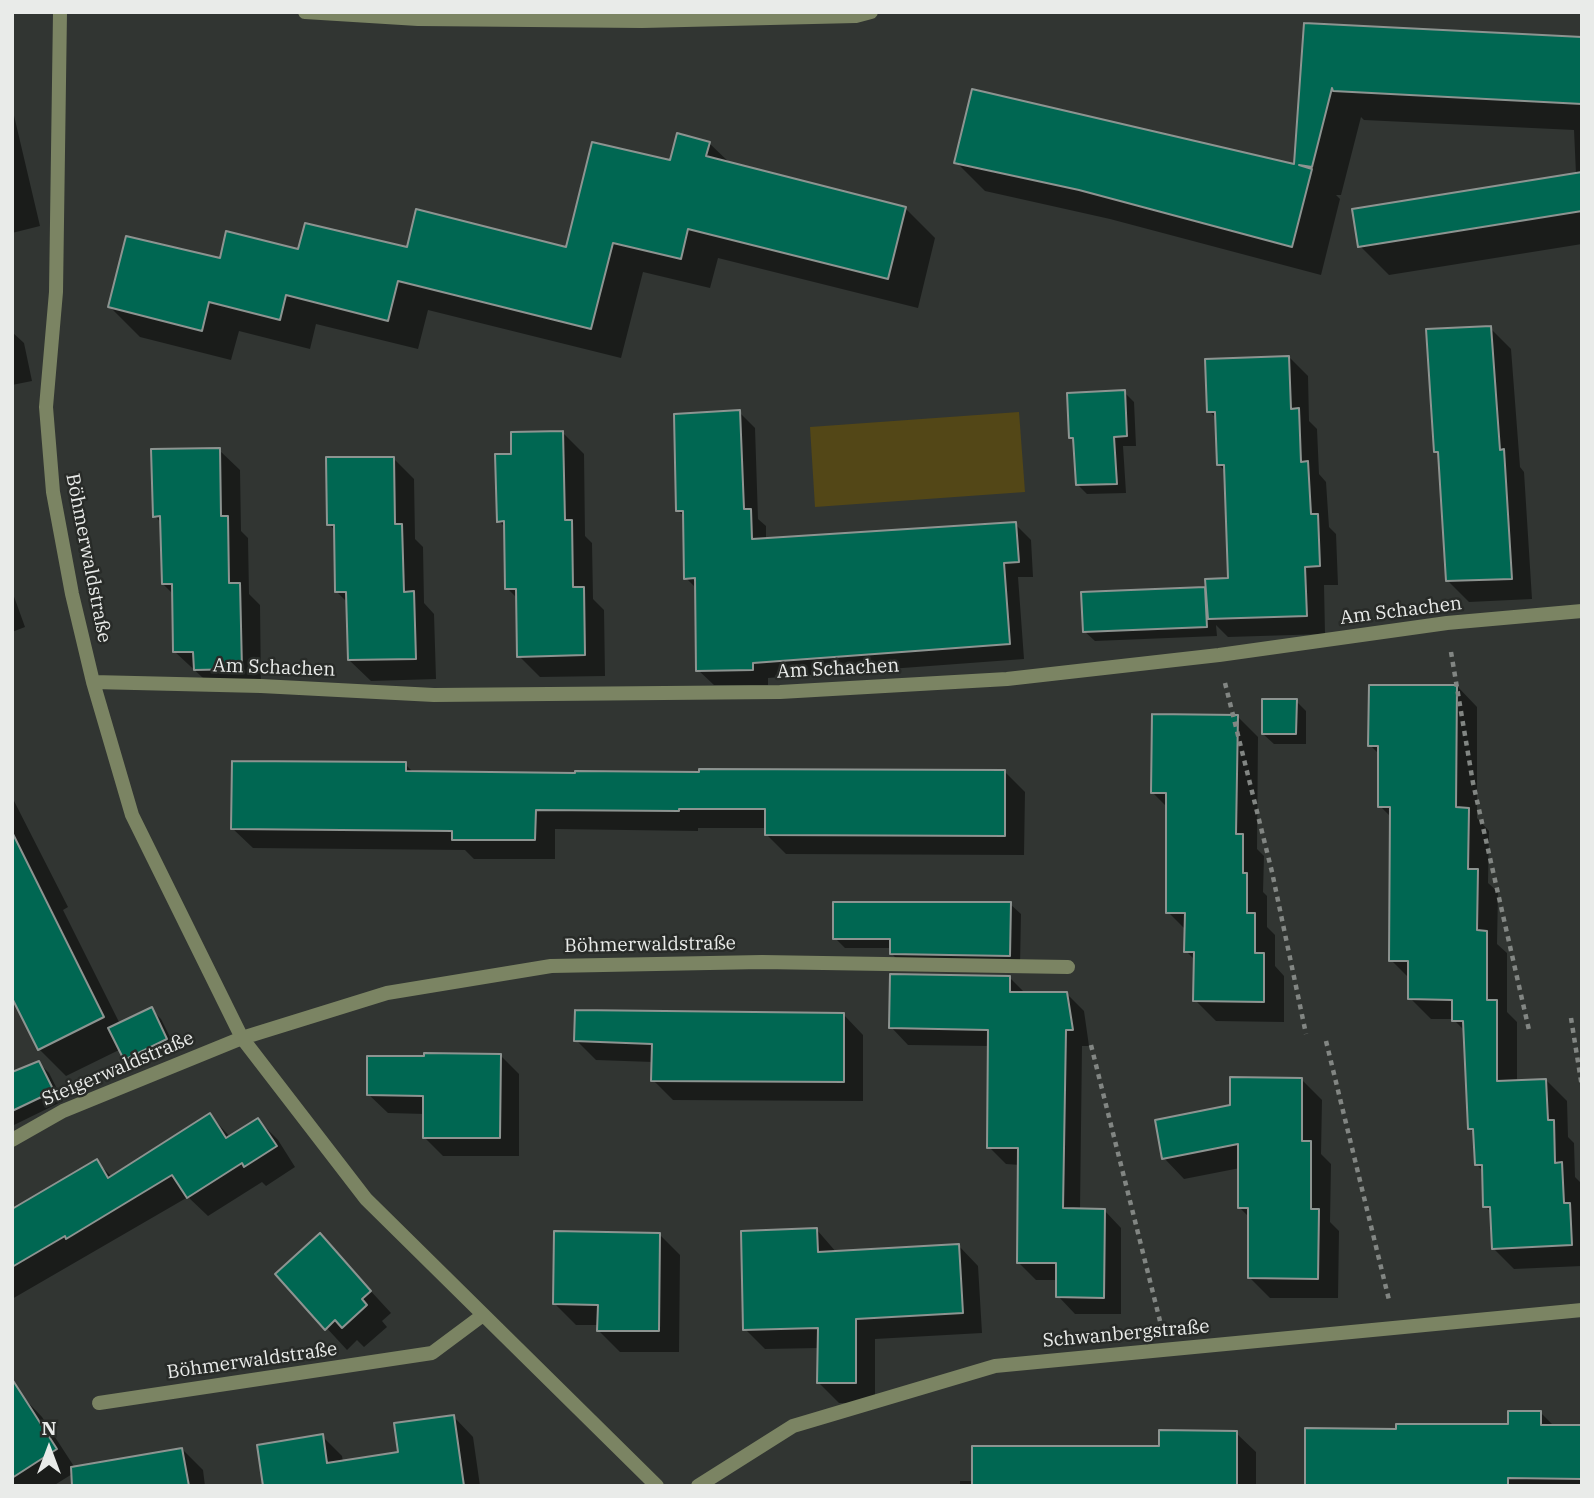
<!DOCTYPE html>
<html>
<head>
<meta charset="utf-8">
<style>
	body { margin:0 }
	#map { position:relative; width:1594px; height:1498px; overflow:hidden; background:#313532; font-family:"IBM Plex Serif",serif }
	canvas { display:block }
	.frame { position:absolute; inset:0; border:14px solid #e9ebe9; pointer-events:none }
	.north { position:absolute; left:14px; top:1414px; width:70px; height:70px; -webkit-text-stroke:5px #282b28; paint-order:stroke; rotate:0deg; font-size:19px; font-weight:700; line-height:28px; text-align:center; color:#e9ebe9 }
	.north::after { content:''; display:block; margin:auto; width:24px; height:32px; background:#e9ebe9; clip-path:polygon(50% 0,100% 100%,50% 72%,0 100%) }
</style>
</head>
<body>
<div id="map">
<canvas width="1594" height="1498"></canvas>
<div class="frame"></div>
<div class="north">N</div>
</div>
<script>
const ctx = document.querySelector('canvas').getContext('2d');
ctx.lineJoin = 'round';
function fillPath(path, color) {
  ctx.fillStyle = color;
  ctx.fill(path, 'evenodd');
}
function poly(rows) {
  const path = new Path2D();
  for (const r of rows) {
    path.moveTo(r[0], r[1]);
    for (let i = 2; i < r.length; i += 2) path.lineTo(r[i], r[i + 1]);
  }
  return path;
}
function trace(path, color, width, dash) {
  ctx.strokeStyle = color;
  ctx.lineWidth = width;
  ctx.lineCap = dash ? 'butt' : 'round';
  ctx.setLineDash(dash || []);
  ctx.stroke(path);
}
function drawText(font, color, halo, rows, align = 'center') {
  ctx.font = font + ' "IBM Plex Serif",serif';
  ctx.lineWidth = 5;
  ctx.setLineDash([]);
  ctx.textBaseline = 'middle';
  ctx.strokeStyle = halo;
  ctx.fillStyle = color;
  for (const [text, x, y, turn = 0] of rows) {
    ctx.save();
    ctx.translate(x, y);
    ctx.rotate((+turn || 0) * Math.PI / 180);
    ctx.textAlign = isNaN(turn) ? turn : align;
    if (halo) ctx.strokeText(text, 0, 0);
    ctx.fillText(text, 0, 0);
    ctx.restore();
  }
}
fillPath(poly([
	[1019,412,1025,492,815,507,810,427]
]), '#534717');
fillPath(poly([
	[1306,25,1582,39,1582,244,1389,275,1360,246,1576,174,1574,130,1364,120,1361,117,1341,195,1336,195,1340,199,1321,275,1110,219,985,191,956,162,1296,166],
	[12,107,40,226,12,233],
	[709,143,731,164,905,208,935,238,918,308,718,258,710,288,643,272,621,358,428,310,418,349,316,324,310,349,239,331,231,360,140,337,110,307,221,261,299,251,567,249,672,162],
	[1490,328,1511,349,1520,467,1524,472,1532,599,1469,602,1448,581,1440,456,1435,451],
	[12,332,24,343,32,381,12,385],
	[1289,357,1308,376,1309,421,1317,429,1319,474,1326,482,1329,527,1336,534,1338,585,1324,585,1325,634,1228,637,1216,625,1217,636,1095,641,1084,631,1204,589,1208,593,1230,580,1226,472,1218,464,1217,419,1209,411],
	[1124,392,1134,402,1136,446,1123,446,1126,493,1087,494,1077,484,1075,442,1071,437],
	[739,412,755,428,758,519,766,526,766,540,1015,524,1031,540,1033,577,1018,577,1024,659,768,678,768,685,714,685,698,670,697,589,686,578,685,517,677,510],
	[563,433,584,454,585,536,592,543,593,599,604,610,605,676,540,677,519,656,518,599,507,588,506,528,499,521,512,455],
	[219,450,240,470,241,531,248,538,249,594,260,605,261,689,216,690,175,652,174,595,163,584,162,524,155,516],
	[393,458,414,479,415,539,423,547,424,603,434,614,436,679,371,681,349,660,348,603,337,592,336,532,329,524],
	[12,591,25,627,12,632],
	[1457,686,1477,707,1477,818,1489,831,1488,883,1498,892,1497,944,1507,953,1507,1012,1517,1022,1517,1082,1546,1080,1567,1101,1568,1137,1574,1143,1575,1177,1582,1184,1582,1266,1514,1269,1493,1248,1492,1213,1485,1206,1484,1172,1477,1165,1475,1134,1470,1129,1465,1031,1453,1019,1431,1019,1410,998,1410,979,1391,960,1392,818,1380,806,1380,755,1370,745],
	[1296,701,1306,711,1306,744,1274,744,1263,734],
	[1237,716,1258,737,1257,849,1264,856,1263,892,1267,896,1267,927,1275,935,1275,966,1284,976,1284,1022,1216,1021,1195,1000,1196,961,1186,951,1186,930,1168,912,1168,808,1153,793],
	[405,764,414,773,1005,772,1025,792,1024,855,786,854,766,834,766,828,698,828,698,831,555,829,555,859,474,859,465,850,253,848,233,829],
	[12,797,68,907,63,910,120,1024,151,1009,161,1019,176,1049,136,1069,126,1059,121,1049,66,1076,39,1049,12,994],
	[1010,904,1021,914,1020,966,902,964,892,954,892,948,845,948,835,938],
	[1009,977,1025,993,1066,993,1084,1011,1089,1046,1082,1046,1080,1210,1104,1210,1121,1228,1121,1314,1075,1314,1058,1296,1058,1280,1036,1280,1019,1263,1020,1165,1006,1164,989,1147,990,1046,908,1045,891,1027],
	[844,1015,863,1035,863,1101,673,1100,653,1080,653,1062,596,1060,576,1040],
	[500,1055,519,1074,519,1156,443,1156,424,1137,425,1114,388,1113,368,1094],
	[39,1063,49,1073,63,1101,12,1126,12,1074],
	[1302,1080,1322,1100,1321,1154,1331,1164,1330,1222,1339,1231,1338,1298,1270,1298,1249,1277,1250,1218,1239,1207,1240,1168,1184,1179,1164,1158,1231,1107],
	[210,1115,231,1138,258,1120,278,1140,295,1167,266,1186,262,1182,208,1216,188,1197,12,1299,12,1211,96,1161,112,1177],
	[817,1230,837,1253,958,1245,978,1266,982,1333,875,1339,875,1403,839,1403,819,1383,819,1348,765,1349,745,1329],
	[659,1234,680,1255,679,1352,620,1352,599,1331,599,1325,576,1325,555,1304],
	[320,1236,391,1313,382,1321,387,1327,364,1347,357,1340,347,1350,277,1274],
	[22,1396,42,1417,77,1471,53,1486,12,1486,12,1402],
	[1541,1413,1555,1427,1582,1427,1582,1486,1307,1486,1397,1430,1510,1426],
	[454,1417,473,1437,480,1486,265,1486,322,1436,342,1456,343,1462,400,1454],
	[1236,1433,1256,1452,1256,1486,960,1486,960,1481,974,1481],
	[182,1449,203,1470,205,1486,130,1486]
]), '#0007');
const building = poly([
	[1304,23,1582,37,1582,104,1333,91,1332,88,1312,167,1299,165,1312,169,1292,247,1079,190,954,163,972,89,1294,164,1304,23],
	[677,133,710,142,706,156,906,207,888,279,688,229,681,259,613,243,591,329,398,281,388,321,286,295,280,320,209,302,202,331,108,307,126,236,220,258,226,231,298,249,305,223,407,247,416,209,566,247,592,142,670,160,677,133],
	[1582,172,1582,211,1358,247,1352,209,1582,172],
	[1491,326,1500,450,1504,449,1512,579,1446,581,1438,452,1434,452,1426,329,1491,326],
	[1289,356,1291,409,1299,408,1301,462,1308,461,1311,514,1318,514,1320,566,1305,567,1307,616,1208,619,1205,579,1228,578,1224,465,1217,465,1215,412,1207,412,1205,359,1289,356],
	[1125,390,1127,436,1114,437,1117,484,1076,485,1073,438,1069,438,1067,393,1125,390],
	[740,410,744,509,751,509,752,539,1016,522,1019,562,1004,563,1010,644,753,663,753,670,696,671,695,578,684,579,683,511,676,511,674,414,740,410],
	[563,431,565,520,572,520,573,587,584,587,585,655,517,657,516,589,505,589,504,521,497,522,495,454,511,454,511,432,563,431],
	[220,448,221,516,228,516,229,583,240,583,242,669,194,670,193,652,173,652,172,584,162,584,160,516,153,517,151,449,220,448],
	[326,457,394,457,395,524,402,524,404,592,414,591,416,659,348,660,346,592,335,592,334,525,327,525,326,457],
	[1205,587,1207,627,1083,632,1081,592,1205,587],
	[1369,685,1457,685,1456,807,1469,808,1468,869,1478,869,1477,930,1487,931,1487,1000,1497,1000,1497,1081,1546,1079,1548,1120,1554,1120,1555,1163,1562,1162,1564,1203,1570,1203,1572,1245,1492,1249,1490,1207,1483,1207,1482,1165,1475,1165,1473,1129,1468,1129,1463,1021,1452,1021,1452,1000,1408,999,1408,961,1389,961,1390,807,1378,807,1378,746,1368,746,1369,685],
	[1262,699,1297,699,1296,734,1262,734,1262,699],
	[1152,714,1238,715,1236,834,1243,834,1243,873,1247,873,1247,913,1255,913,1255,953,1264,953,1264,1002,1193,1001,1194,952,1184,952,1185,913,1166,913,1166,793,1151,793,1152,714],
	[232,761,406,762,406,771,575,773,575,771,699,772,699,769,1005,770,1005,836,765,835,765,809,679,809,679,811,536,810,535,840,452,840,452,831,231,829,232,761],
	[12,832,104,1017,38,1050,12,998,12,832],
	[833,902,1011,902,1010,956,890,954,890,939,833,939,833,902],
	[890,974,1010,976,1010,992,1067,992,1073,1030,1066,1030,1063,1208,1105,1209,1104,1298,1056,1297,1056,1263,1017,1263,1018,1148,987,1148,988,1030,889,1028,890,974],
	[152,1007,167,1039,124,1060,108,1028,152,1007],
	[575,1010,844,1013,844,1082,651,1081,652,1044,574,1041,575,1010],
	[424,1053,501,1054,500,1138,423,1138,423,1096,367,1095,367,1056,424,1056,424,1053],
	[39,1061,54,1091,12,1111,12,1072,39,1061],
	[1230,1077,1302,1078,1302,1141,1311,1141,1311,1209,1319,1209,1318,1279,1248,1278,1248,1208,1238,1208,1238,1144,1162,1159,1155,1120,1230,1105,1230,1077],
	[210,1113,226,1138,258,1118,277,1146,244,1167,242,1163,187,1198,172,1175,66,1239,65,1236,12,1267,12,1209,97,1159,108,1178,210,1113],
	[817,1228,818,1252,959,1244,963,1313,856,1319,856,1383,817,1383,818,1328,743,1330,741,1231,817,1228],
	[554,1231,660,1233,659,1331,597,1331,598,1305,553,1304,554,1231],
	[320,1233,371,1291,362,1299,367,1305,342,1328,335,1320,325,1330,275,1274,320,1233],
	[12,1379,57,1449,12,1478,12,1379],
	[1508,1411,1541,1411,1541,1425,1582,1425,1582,1479,1508,1478,1508,1485,1305,1486,1305,1428,1396,1429,1396,1424,1508,1424,1508,1411],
	[454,1415,464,1486,263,1486,257,1445,323,1434,327,1463,398,1452,394,1423,454,1415],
	[1159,1430,1237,1431,1237,1486,972,1486,972,1446,1159,1446,1159,1430],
	[182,1448,189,1486,72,1486,71,1467,182,1448]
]);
fillPath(building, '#006752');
trace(building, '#8d9491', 2);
trace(poly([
	[1451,652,1473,783,1529,1030],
	[1225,683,1272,872,1306,1034],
	[1571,1018,1582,1087],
	[1326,1041,1389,1300],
	[1091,1045,1160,1321]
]), '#828683', 4.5, [5, 5]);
trace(poly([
	[60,12,56,292,46,407,53,492,72,594,93,682,132,815,242,1038,366,1199,657,1486],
	[305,12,418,19,642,21,856,16,871,12],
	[93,682,261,686,434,695,780,692,1007,679,1219,655,1447,623,1582,611],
	[12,1140,63,1111,242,1038,387,993,551,966,762,962,1068,967],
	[99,1403,432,1353,483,1315],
	[698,1486,793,1426,995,1366,1582,1310]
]), '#7b8463', 14);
drawText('19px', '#e9ebe9', '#282b28', [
	["Böhmerwaldstraße",88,558,79],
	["Am Schachen",1401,611,-7],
	["Am Schachen",274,668,2],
	["Am Schachen",838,669,-3],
	["Böhmerwaldstraße",650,945,-1],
	["Steigerwaldstraße",118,1069,-23],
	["Schwanbergstraße",1126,1334,-5],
	["Böhmerwaldstraße",252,1361,-8]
]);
</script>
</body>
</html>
